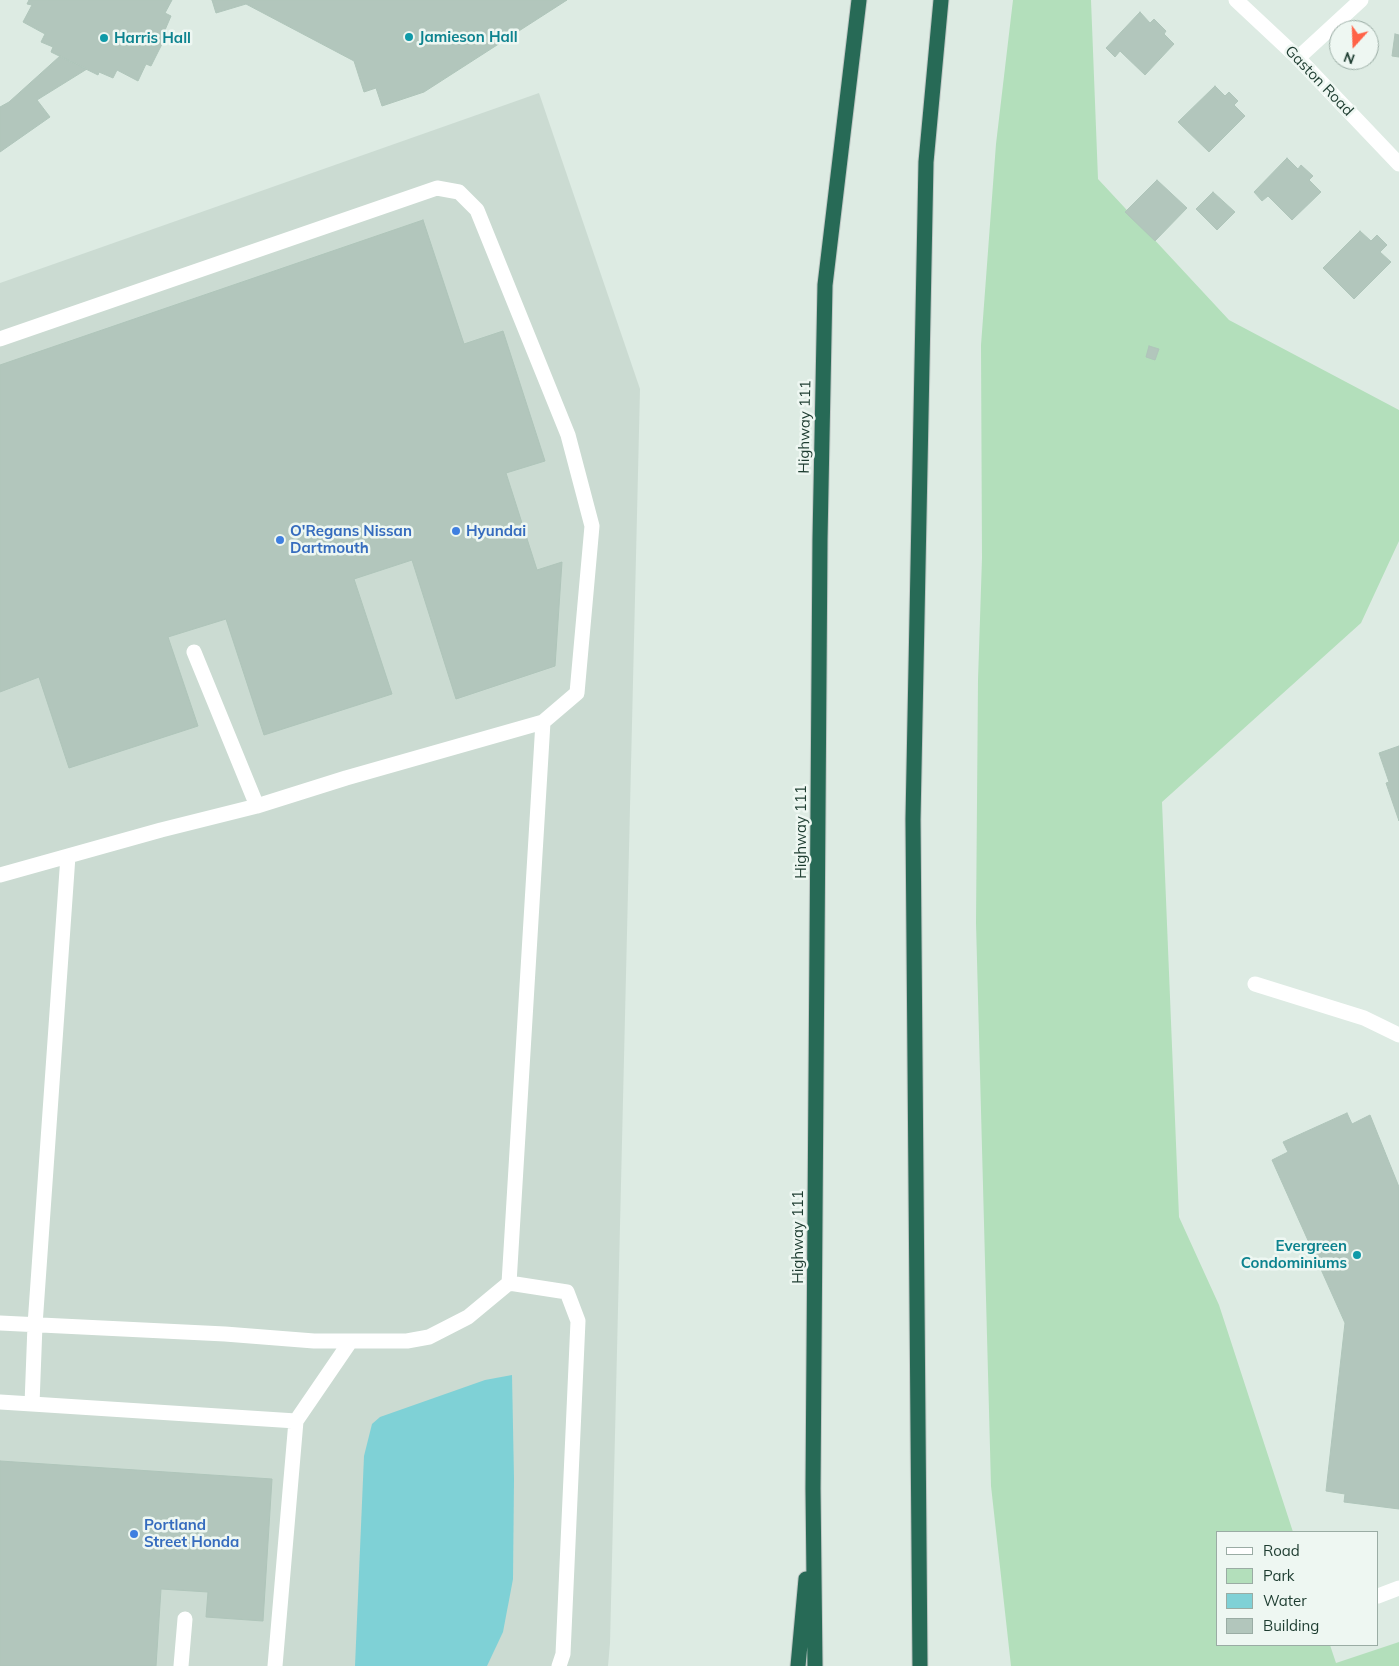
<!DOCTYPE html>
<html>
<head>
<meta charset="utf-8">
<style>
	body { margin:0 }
	#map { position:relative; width:1399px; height:1666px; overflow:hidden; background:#ddebe3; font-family:Mulish,sans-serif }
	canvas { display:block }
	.legend { position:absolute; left:1216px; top:1531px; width:162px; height:115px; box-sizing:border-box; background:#eef7f2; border:1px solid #9aaca4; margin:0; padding:6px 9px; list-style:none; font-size:15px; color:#1d3c30 }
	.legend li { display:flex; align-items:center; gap:10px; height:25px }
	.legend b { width:25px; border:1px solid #9aaca4 }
	.north { position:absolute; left:1329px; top:20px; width:50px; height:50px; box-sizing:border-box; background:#eef7f2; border:1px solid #9aaca4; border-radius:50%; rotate:200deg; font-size:14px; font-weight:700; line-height:20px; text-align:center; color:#1d3c30 }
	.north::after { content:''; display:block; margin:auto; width:18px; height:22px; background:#ff6247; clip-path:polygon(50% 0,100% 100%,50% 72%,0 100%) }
</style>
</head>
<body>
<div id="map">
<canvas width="1399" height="1666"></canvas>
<ul class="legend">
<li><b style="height:6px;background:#fff"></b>Road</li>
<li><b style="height:14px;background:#b3dfbb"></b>Park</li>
<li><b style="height:14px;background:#7fd1d6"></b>Water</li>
<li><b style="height:14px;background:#b2c6bc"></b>Building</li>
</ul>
<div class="north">N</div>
</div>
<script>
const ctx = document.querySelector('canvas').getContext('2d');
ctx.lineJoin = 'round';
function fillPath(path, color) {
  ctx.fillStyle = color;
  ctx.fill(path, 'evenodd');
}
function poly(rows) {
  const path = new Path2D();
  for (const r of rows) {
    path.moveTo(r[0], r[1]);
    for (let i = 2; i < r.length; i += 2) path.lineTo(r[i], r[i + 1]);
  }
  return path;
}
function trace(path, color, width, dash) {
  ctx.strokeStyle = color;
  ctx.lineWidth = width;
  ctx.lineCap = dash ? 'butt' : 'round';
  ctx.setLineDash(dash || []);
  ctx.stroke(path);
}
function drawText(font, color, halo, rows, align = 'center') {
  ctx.font = font + ' Mulish,sans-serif';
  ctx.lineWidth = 5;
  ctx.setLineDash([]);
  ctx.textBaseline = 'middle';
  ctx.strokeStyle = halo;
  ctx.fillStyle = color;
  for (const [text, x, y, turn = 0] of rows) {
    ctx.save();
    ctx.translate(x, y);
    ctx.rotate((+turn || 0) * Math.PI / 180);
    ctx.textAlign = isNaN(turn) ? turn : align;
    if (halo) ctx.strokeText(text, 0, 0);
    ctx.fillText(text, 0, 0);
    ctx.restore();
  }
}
fillPath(poly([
	[539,93,640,389,610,1643,608,1666,0,1666,0,283]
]), '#cbdbd2');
fillPath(poly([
	[1013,0,1091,0,1098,179,1229,320,1399,410,1399,541,1361,623,1162,802,1179,1217,1219,1305,1293,1532,1218,1532,1218,1645,1330,1645,1336,1663,1399,1642,1399,1666,1011,1666,991,1486,976,923,978,680,982,558,981,345,996,144]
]), '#b3dfbb');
fillPath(poly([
	[512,1375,514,1479,513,1579,503,1632,487,1666,355,1666,364,1456,372,1424,380,1417,485,1380]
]), '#7fd1d6');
const building = poly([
	[29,0,172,0,165,13,171,16,165,30,168,32,151,66,146,64,138,81,117,70,113,78,99,72,98,75,51,52,53,47,41,42,45,34,23,22,32,5,27,4,29,0],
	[212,0,567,0,424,92,382,106,376,88,364,92,354,61,246,4,216,13,212,0],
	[1140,12,1150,23,1154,19,1166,31,1164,34,1174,44,1145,75,1120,51,1115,57,1106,48,1140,12],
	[1395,34,1399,35,1399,57,1392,56,1395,34],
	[60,56,87,69,37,100,50,117,0,152,0,107,9,102,60,56],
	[1215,86,1225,96,1229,92,1238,101,1234,105,1245,116,1209,152,1178,122,1215,86],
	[1287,158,1298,169,1301,165,1313,176,1309,180,1321,192,1292,220,1268,196,1262,201,1254,192,1287,158],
	[1157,180,1187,208,1155,241,1125,212,1157,180],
	[1213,192,1235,212,1217,230,1196,209,1213,192],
	[423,220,464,344,503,331,545,461,506,473,537,570,562,562,555,666,456,699,412,560,354,579,392,694,264,735,226,619,168,637,198,726,69,768,39,677,0,692,0,365,423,220],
	[1360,231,1371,241,1377,235,1387,245,1380,252,1391,262,1354,299,1323,268,1360,231],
	[1149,346,1159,349,1155,360,1146,357,1149,346],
	[1399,746,1399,821,1386,783,1389,782,1379,753,1399,746],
	[1347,1113,1352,1124,1370,1115,1399,1187,1399,1509,1344,1502,1345,1494,1326,1491,1345,1323,1272,1160,1288,1152,1283,1142,1347,1113],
	[0,1461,272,1479,263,1621,206,1617,208,1592,161,1589,156,1666,0,1666,0,1461]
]);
fillPath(building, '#b2c6bc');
trace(building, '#afc5ba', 1);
const highway = poly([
	[798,1666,806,1579],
	[815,1666,813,1488,820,539,825,285,859,0],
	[920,1666,913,819,926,162,941,0]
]);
trace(highway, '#c0c8c5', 17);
trace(poly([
	[1236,0,1298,58,1399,164],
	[1298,58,1361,0],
	[0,339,437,188,459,192,477,210,568,435,592,526,577,693,543,722,346,778,257,806,161,830,0,875],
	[194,652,257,806],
	[68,856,35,1325,32,1404,296,1421,350,1342],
	[1255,984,1364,1018,1399,1035],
	[509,1283,567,1292,578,1321,563,1654,559,1666],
	[0,1323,225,1334,314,1341,407,1341,429,1337,468,1317,509,1283,543,722],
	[0,1402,32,1404],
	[1378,1596,1399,1588],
	[181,1666,185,1619],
	[275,1666,296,1421]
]), '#fff', 15);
trace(highway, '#276a56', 15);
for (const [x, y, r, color] of [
	[409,37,5,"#0f9aa8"],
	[104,38,5,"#0f9aa8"],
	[456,531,5,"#3f7fe0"],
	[280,540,5,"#3f7fe0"],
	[1357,1255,5,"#0f9aa8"],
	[134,1534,5,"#3f7fe0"]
]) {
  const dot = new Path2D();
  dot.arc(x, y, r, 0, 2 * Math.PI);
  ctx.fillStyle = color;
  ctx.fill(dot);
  trace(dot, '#eef7f2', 2);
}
drawText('bold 15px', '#0d838f', '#eef7f2', [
	["Jamieson Hall",419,37],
	["Harris Hall",114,38],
	["Evergreen",1347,1246,"right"],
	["Condominiums",1347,1263,"right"]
], 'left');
drawText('15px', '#1d3c30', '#eef7f2', [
	["Gaston Road",1319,81,46],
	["Highway 111",805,427,-89],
	["Highway 111",801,832,-90],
	["Highway 111",798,1237,-90]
]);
drawText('bold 15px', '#366cbe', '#eef7f2', [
	["O'Regans Nissan",290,531],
	["Dartmouth",290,548],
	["Hyundai",466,531],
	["Portland",144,1525],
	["Street Honda",144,1542]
], 'left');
</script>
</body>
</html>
